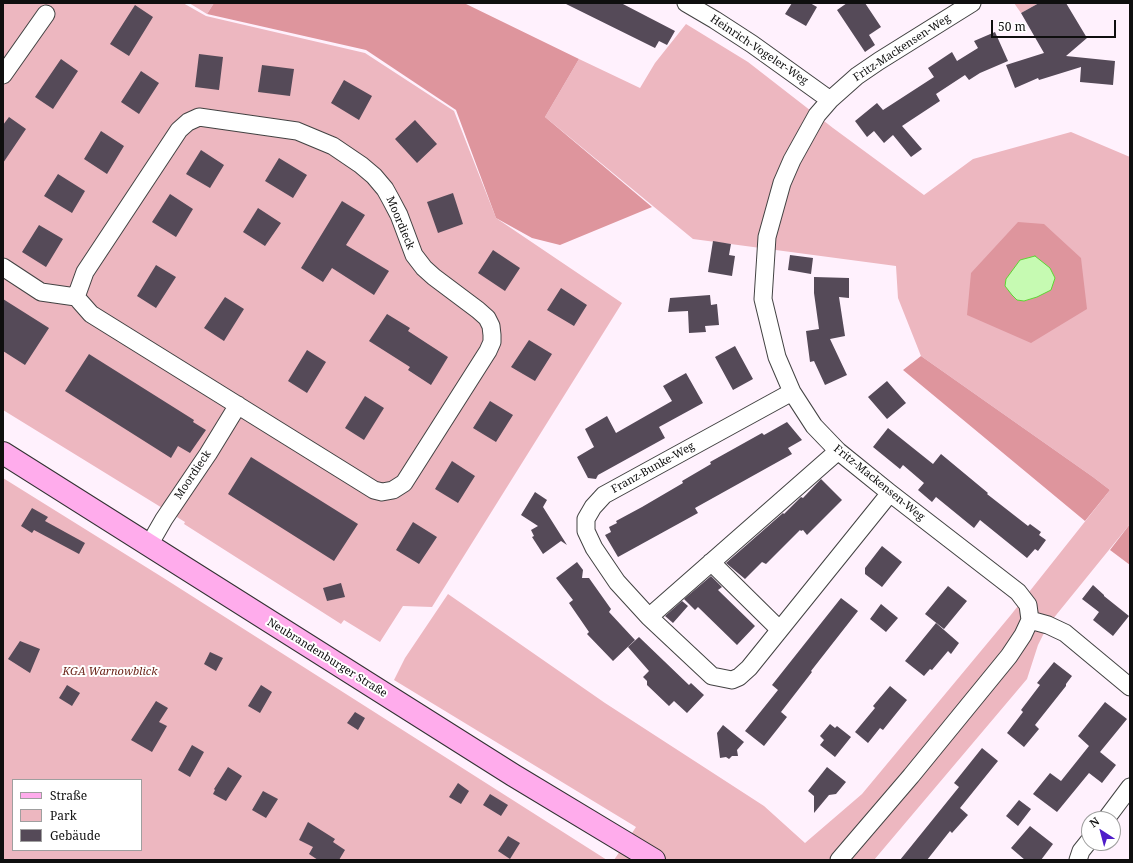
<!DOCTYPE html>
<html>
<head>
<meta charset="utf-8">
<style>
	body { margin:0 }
	#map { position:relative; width:1133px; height:863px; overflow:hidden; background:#fff1fd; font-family:"Noto Serif",serif }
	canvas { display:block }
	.frame { position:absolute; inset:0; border:4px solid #0f0f0f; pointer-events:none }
	.legend { position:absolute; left:12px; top:779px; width:130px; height:72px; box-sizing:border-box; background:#fff; border:1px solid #9f9f9f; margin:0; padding:5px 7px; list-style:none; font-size:12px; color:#0f0f0f }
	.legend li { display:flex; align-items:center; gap:8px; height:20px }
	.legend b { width:20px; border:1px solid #9f9f9f }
	.north { position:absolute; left:1081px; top:811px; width:40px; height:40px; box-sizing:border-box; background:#fff; border:1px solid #9f9f9f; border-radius:50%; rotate:324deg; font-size:11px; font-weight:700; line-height:16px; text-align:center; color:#0f0f0f }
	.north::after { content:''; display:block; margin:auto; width:14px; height:18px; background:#501dc9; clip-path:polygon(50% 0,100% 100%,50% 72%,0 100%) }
	.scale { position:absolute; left:991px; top:20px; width:125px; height:18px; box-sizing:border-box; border:2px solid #0f0f0f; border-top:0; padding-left:5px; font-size:12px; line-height:14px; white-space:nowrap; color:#0f0f0f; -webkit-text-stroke:3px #fff; paint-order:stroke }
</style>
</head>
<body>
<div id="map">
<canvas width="1133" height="863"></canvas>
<div class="frame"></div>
<ul class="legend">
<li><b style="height:5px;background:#ffacec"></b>Straße</li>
<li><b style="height:11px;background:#edb7c0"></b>Park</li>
<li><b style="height:11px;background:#554a58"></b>Gebäude</li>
</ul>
<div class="north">N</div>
<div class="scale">50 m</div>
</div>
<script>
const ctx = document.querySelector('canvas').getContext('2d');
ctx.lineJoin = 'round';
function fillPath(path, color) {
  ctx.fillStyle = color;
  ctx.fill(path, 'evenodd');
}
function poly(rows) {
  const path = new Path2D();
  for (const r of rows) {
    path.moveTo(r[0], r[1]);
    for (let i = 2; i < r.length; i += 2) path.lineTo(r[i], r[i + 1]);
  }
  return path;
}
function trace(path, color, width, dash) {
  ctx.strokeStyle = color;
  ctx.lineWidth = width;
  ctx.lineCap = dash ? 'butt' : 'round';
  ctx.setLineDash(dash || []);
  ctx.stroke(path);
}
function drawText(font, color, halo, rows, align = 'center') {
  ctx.font = font + ' "Noto Serif",serif';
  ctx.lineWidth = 4;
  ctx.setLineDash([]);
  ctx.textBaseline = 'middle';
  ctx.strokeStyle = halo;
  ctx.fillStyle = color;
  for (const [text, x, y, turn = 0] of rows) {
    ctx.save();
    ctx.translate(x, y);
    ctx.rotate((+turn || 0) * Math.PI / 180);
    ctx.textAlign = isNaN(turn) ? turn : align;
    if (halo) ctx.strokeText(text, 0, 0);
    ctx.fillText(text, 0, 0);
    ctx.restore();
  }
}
fillPath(poly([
	[3,3,183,3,206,16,365,53,454,111,496,218,622,303,432,607,403,606,380,642,344,620,341,624,184,524,185,522,3,410],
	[189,3,214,3,207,14],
	[1014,3,1039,3,1021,13],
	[686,24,748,62,833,128,924,195,973,159,1071,132,1130,157,1130,524,1048,625,1038,645,1027,679,874,860,614,860,636,827,394,680,405,658,448,594,605,703,764,806,805,843,862,794,1010,616,1110,490,1093,477,921,356,898,298,896,266,693,239,545,117,579,59,640,88,655,63],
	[3,478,162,577,607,860,3,860],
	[13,780,141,780,141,850,13,850]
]), '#edb7c0');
fillPath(poly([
	[214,3,464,3,579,59,545,117,652,207,560,245,532,238,496,218,456,110,366,50,207,14],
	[1018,222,1044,224,1081,258,1087,309,1031,343,967,315,971,273],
	[1035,256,1050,268,1037,297,1025,301,1017,299],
	[921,356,1093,477,1110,490,1085,521,903,370],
	[1130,524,1130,565,1110,550]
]), '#de959d');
const water = poly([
	[1035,256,1050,268,1055,278,1051,290,1037,297,1024,301,1017,300,1012,295,1005,286,1006,279,1020,260,1035,256]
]);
fillPath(water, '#c6fab2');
trace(water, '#5dd634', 1);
fillPath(poly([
	[564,3,621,3,675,31,667,45,659,41,655,48],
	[792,3,810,3,817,7,806,26,785,14],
	[847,3,865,3,881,27,869,35,875,45,865,52,837,10],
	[1039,3,1066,3,1087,38,1066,56,1115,61,1113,85,1080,82,1081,67,1039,80,1038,78,1015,88,1006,65,1044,53,1021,13],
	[135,5,153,17,129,56,110,44],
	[995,32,1008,61,980,73,969,80,965,75,936,94,940,101,902,126,922,149,911,157,893,135,884,143,874,131,867,137,855,121,877,103,883,110,934,77,928,68,952,52,957,61,978,48,974,41],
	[199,54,223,57,219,90,195,87],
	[61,59,78,71,53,109,35,97],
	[262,65,294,69,290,96,258,92],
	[141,71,159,83,139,114,121,102],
	[344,80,372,96,359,120,331,103],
	[9,117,26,129,3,163,3,125],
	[415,120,437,144,417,163,395,139],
	[101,131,124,146,107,174,84,159],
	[201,150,224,165,210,188,186,174],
	[279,158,307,175,293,198,265,181],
	[58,174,85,191,72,213,44,196],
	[453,193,463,224,438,233,427,202],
	[170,194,193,209,176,237,152,222],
	[342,201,365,215,346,245,389,271,374,295,332,268,323,282,301,268],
	[258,208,281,223,265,246,243,232],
	[39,225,63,239,46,267,22,252],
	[713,241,731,244,729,255,735,256,732,276,708,272],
	[493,250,520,268,505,291,478,273],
	[790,255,813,258,811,274,788,270],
	[156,265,176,277,156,308,137,296],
	[814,277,849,278,849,298,839,297,845,336,830,339,847,375,825,385,814,361,810,362,806,331,819,329,814,293],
	[561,288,587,305,574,326,547,310],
	[710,295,711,305,717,304,719,325,705,326,706,332,689,333,688,311,668,312,670,298],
	[225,297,244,309,224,341,204,328],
	[3,299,49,328,25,365,3,351],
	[387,314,410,328,408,331,448,357,431,385,408,370,410,367,369,341],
	[529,340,552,354,535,381,511,367],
	[735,346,753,379,733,390,715,357],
	[307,350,326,362,307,393,288,381],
	[89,354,194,420,193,422,206,430,190,453,178,446,171,458,65,391],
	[686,373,703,403,659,427,665,438,598,475,596,479,588,478,577,457,594,447,585,429,607,416,616,433,672,401,663,386],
	[887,381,906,403,887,419,868,397],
	[365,396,384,408,364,440,345,428],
	[490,401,513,415,496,442,473,428],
	[787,422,802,440,788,448,792,454,695,508,698,513,618,557,605,535,611,532,609,527,617,523,616,521,642,507,683,483,682,481,711,464,710,462,762,433,764,435],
	[888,428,933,464,941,454,988,493,987,494,1028,526,1030,524,1041,532,1039,535,1046,540,1038,551,1035,549,1027,558,980,520,974,528,936,497,932,502,918,490,924,483,903,465,900,469,873,447],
	[251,457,358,524,334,561,228,494],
	[452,461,475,476,458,503,435,489],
	[821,479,842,500,807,535,803,530,801,531,800,530,766,564,762,562,745,579,726,563,783,513,784,514,801,497,803,498],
	[535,492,547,500,543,507,567,545,561,541,543,554,532,537,534,536,531,530,538,526,521,515],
	[32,508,48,517,45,521,85,543,79,554,34,530,32,533,21,526],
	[413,522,437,537,419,564,396,550],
	[882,546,902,562,882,587,865,574,865,568],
	[577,562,583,570,582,578,589,578,611,609,609,612,635,640,613,661,587,634,589,632,569,603,573,600,556,578],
	[711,576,722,587,718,590,755,626,737,645,698,607,695,610,684,599],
	[341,583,345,597,327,601,323,588],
	[1093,585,1104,595,1104,596,1129,616,1113,636,1093,620,1099,612,1082,599],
	[948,586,967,601,944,629,925,614],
	[841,598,858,611,811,671,812,672,781,712,787,717,764,746,745,731,778,690,772,685],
	[682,601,688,606,673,623,665,616],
	[881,604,898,618,886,632,870,619],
	[936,623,959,643,951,654,948,651,932,670,930,669,924,676,905,661],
	[639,637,689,685,691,683,704,695,687,713,674,701,669,706,647,685,647,681,643,677,649,671,628,647],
	[20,641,40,649,30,673,8,659],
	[210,652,223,658,216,671,204,664],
	[1054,662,1072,676,1066,684,1066,686,1035,725,1039,729,1024,747,1007,733,1023,712,1021,710,1040,685,1037,683],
	[67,685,80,693,72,706,59,698],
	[261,685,272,692,260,713,248,706],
	[890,686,907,700,883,730,880,728,868,743,855,732,875,708,873,706],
	[156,701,168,708,159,722,167,726,152,752,131,740],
	[1105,702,1127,719,1100,752,1116,765,1102,783,1089,773,1057,812,1033,794,1050,773,1061,781,1089,746,1078,736],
	[355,712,365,718,358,730,347,723],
	[830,724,835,728,837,726,851,737,835,757,820,745,824,740,820,736],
	[723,725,744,742,737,750,738,756,732,756,729,759,726,757,720,758,717,733],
	[192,745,204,752,190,777,178,770],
	[982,748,998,761,960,808,968,815,952,833,950,831,927,860,900,860,959,787,954,783],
	[228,767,242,776,226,801,213,794,215,790,214,789],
	[827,767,846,782,836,794,829,795,814,813,814,796,808,791],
	[458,783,469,791,461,804,449,797],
	[263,791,278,799,266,818,252,810],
	[490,794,508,805,501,816,483,805],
	[1019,800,1031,809,1018,826,1006,816],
	[308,822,335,839,333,842,345,850,339,860,318,860,309,854,313,847,299,840],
	[1030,826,1053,844,1041,860,1025,860,1011,848],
	[508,836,520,843,510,859,498,851]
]), '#554a58');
const minor = poly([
	[686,3,715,20,752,44,830,100],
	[3,75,46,14],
	[199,117,297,131,333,146,361,165,374,176,385,189,390,198,399,215,414,255,424,268,434,277,478,310,487,318,491,326,492,335,492,342,488,351,404,483,393,490,382,492,374,490,91,314,76,297,85,272,179,130,188,122,199,117],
	[3,267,41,292,76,297],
	[792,392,604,495,593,507,586,519,586,531,594,548,617,582,649,617,712,676,732,680,739,677,749,668,890,493],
	[149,545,164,519,208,454,238,405],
	[711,562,779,629],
	[649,617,838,451],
	[1030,620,1048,625,1065,633,1130,687],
	[1106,819,1130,787],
	[839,860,911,776,1009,656,1023,635,1030,620,1028,605,1018,592,890,493,838,451,814,426,792,392,777,357,763,299,767,237,782,183,792,160,817,115,830,100,857,76,879,61,972,3],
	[1078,860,1081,851,1089,841]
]);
const secondary = poly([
	[3,453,513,775,654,860]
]);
trace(minor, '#424242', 19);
trace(secondary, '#313131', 24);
trace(minor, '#fff', 17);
trace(secondary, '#ffacec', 22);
drawText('11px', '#0f0f0f', '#fff', [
	["Fritz-Mackensen-Weg",902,48,-33],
	["Heinrich-Vogeler-Weg",759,50,34],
	["Moordieck",400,223,67],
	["Franz-Bunke-Weg",653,468,-29],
	["Moordieck",193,475,-56],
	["Fritz-Mackensen-Weg",879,483,39],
	["Neubrandenburger Straße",327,658,32]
]);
drawText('italic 11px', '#6c251a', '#fff', [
	["KGA Warnowblick",110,672]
]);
</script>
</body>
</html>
